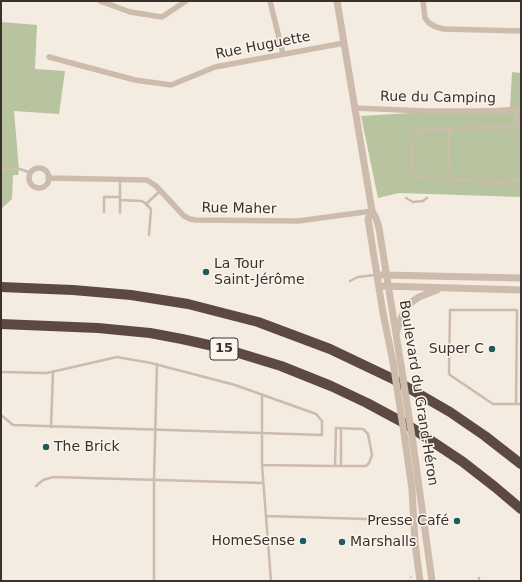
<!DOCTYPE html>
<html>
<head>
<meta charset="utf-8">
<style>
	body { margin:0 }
	#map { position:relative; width:522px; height:582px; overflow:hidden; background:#f4ebe1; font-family:"DejaVu Sans",sans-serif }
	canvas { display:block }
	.frame { position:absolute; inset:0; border:2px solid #3b302b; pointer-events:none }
</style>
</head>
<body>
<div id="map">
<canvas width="522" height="582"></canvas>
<div class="frame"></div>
</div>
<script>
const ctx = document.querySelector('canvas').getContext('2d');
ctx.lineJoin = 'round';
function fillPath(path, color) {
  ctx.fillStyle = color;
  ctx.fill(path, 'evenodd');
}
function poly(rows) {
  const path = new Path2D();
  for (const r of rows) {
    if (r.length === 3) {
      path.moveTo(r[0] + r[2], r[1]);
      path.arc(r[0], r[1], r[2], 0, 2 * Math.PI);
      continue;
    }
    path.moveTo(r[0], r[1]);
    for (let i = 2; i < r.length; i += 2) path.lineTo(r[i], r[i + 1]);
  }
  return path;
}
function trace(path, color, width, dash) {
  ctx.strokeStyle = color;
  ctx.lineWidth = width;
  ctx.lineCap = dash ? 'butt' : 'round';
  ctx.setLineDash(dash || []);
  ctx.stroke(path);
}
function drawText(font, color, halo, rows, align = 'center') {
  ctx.font = font + ' "DejaVu Sans",sans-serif';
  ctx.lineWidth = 3;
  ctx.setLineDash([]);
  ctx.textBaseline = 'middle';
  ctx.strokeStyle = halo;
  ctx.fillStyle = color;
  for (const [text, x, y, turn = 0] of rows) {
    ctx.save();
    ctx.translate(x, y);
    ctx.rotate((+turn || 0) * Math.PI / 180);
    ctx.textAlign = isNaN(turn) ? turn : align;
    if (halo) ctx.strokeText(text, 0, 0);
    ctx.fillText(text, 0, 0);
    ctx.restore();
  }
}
fillPath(poly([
	[1,22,37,25,35,69,65,71,59,114,14,111,19,170,18,175,13,175,12,199,1,209],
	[512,72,521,73,521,197,399,193,378,198,361,116,510,107]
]), '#b8c4a0');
trace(poly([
	[408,581,412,576]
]), '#b9a596', 1, [2, 2]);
trace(poly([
	[515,112,521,135],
	[452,130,425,128,420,130,416,133,412,143,411,165,413,172,417,176,423,178,503,182,514,181,521,178],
	[1,171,6,169,20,169,31,173],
	[448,179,449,134,452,130,456,128,519,127],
	[120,180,120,200,142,201,146,204,160,191],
	[406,198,413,202,423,201,427,198],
	[120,200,120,213],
	[146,204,151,209,149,235],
	[104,212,104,197,120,197],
	[350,281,358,277,375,275],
	[1,372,47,373,117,357,151,363,235,385,316,414,322,421,322,435,13,425,1,415],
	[262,394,262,465,271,581],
	[516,404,517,310,450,310,449,373,450,375,493,404,521,404],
	[51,427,53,371],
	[262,465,333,466,366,466,369,463,372,455,368,434,363,429,336,428,335,466],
	[341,466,341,428],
	[36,486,43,480,53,477,263,483],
	[267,516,366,519],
	[154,581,154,480,157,364],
	[479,581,479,578]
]), '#cdbbac', 2.5);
trace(poly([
	[100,1,130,12,162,17,186,1],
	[270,1,283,54],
	[423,1,425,18,429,23,436,27,444,29,521,31],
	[49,57,135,80,171,85,215,67,344,43],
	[355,108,425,111,521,111],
	[39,178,10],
	[48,178,147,180,156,186,184,216,190,219,196,220,298,221,372,211]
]), '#cdbbac', 5.5);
trace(poly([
	[337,1,372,211,376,218,379,228,401,365],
	[372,211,368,219,383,313,393,362],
	[382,275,521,278],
	[384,286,521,290],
	[396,333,402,316,410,303,419,297,437,290],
	[405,440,412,489,415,543,420,581],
	[413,443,432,581]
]), '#cdbbac', 7);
trace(poly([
	[1,287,73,290,131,295,188,304,258,322,330,349,393,379,450,412,485,436,521,464],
	[1,324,98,328,150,333,182,339,222,348,281,366,331,386,367,403,406,424,463,462,495,487,521,509]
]), '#5c4a42', 10);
trace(poly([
	[393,362,405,440],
	[401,365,413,443]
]), '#cdbbac', 7);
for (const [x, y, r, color] of [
	[206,272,4,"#1f5a5e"],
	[492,349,4,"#1f5a5e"],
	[46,447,4,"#1f5a5e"],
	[457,521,4,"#1f5a5e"],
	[303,541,4,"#1f5a5e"],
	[342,542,4,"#1f5a5e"]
]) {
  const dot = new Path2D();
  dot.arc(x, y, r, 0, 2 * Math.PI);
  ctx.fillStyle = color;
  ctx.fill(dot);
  trace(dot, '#fbf5ee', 1.5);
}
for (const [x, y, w] of [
	[224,349,28]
]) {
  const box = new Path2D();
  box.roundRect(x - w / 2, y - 11, w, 22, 3);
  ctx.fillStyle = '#fbf5ee';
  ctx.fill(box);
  trace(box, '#3b302b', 1);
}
drawText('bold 13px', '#3b302b', null, [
	["15",224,349]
]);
drawText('14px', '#3b302b', '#fbf5ee', [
	["Rue Huguette",263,46,-11],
	["Rue du Camping",438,98,1],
	["Rue Maher",239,209,1],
	["Boulevard du Grand-Héron",418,393,81]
]);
drawText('14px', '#3b302b', '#fbf5ee', [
	["La Tour",214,264],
	["Saint-Jérôme",214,280],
	["Super C",484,349,"right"],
	["The Brick",54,447],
	["Presse Café",449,521,"right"],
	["HomeSense",295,541,"right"],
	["Marshalls",350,542]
], 'left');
</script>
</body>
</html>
